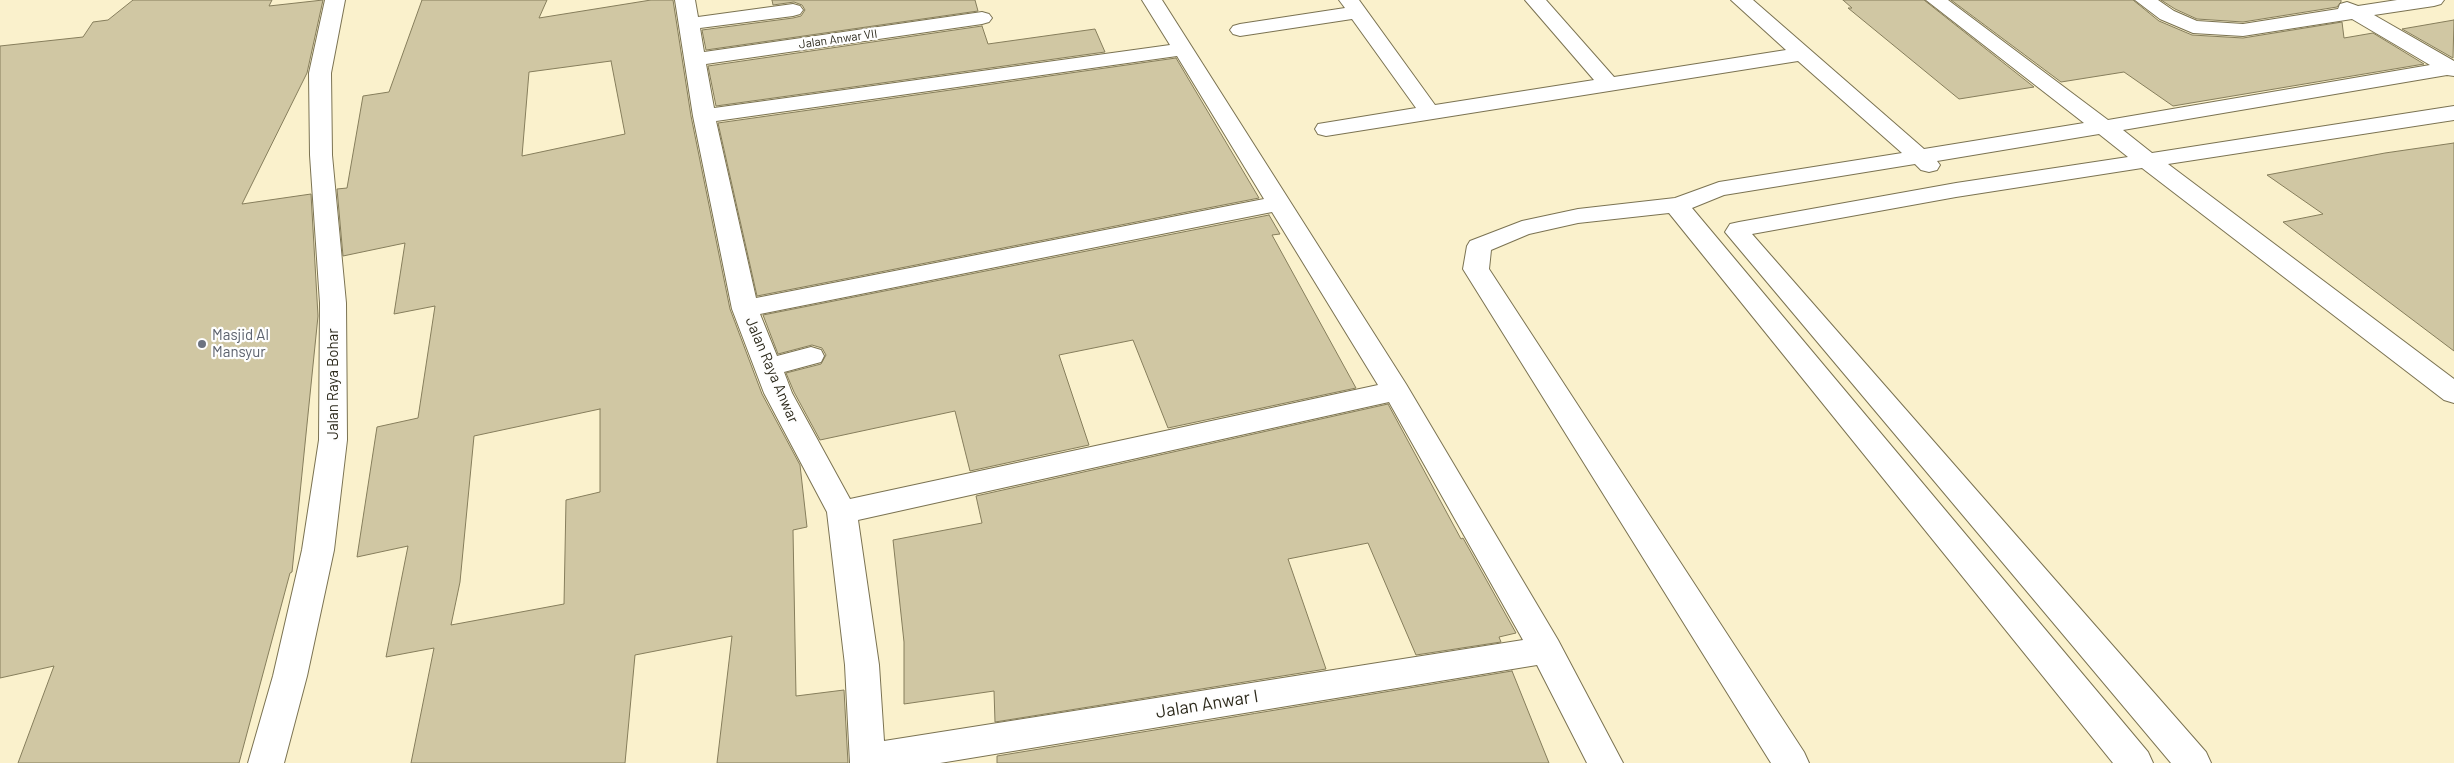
<!DOCTYPE html>
<html>
<head>
<meta charset="utf-8">
<style>
	body { margin:0 }
	canvas { display:block; background:#faf1cc }
</style>
</head>
<body>
<canvas width="2454" height="763"></canvas>
<script>
const ctx = document.querySelector('canvas').getContext('2d');
ctx.lineJoin = 'round';
function fillPath(path, color) {
  ctx.fillStyle = color;
  ctx.fill(path, 'evenodd');
}
function poly(rows) {
  const path = new Path2D();
  for (const r of rows) {
    path.moveTo(r[0], r[1]);
    for (let i = 2; i < r.length; i += 2) path.lineTo(r[i], r[i + 1]);
  }
  return path;
}
function trace(path, color, width, dash) {
  ctx.strokeStyle = color;
  ctx.lineWidth = width;
  ctx.lineCap = dash ? 'butt' : 'round';
  ctx.setLineDash(dash || []);
  ctx.stroke(path);
}
function drawText(font, color, halo, rows, align = 'center') {
  ctx.font = font + ' Barlow,sans-serif';
  ctx.lineWidth = 4.5;
  ctx.setLineDash([]);
  ctx.textBaseline = 'middle';
  ctx.strokeStyle = halo;
  ctx.fillStyle = color;
  for (const [text, x, y, turn = 0] of rows) {
    ctx.save();
    ctx.translate(x, y);
    ctx.rotate((+turn || 0) * Math.PI / 180);
    ctx.textAlign = isNaN(turn) ? turn : align;
    if (halo) ctx.strokeText(text, 0, 0);
    ctx.fillText(text, 0, 0);
    ctx.restore();
  }
}
const building = poly([
	[133,0,272,0,269,6,323,0,307,73,242,204,311,194,318,316,292,572,290,573,239,763,18,763,54,666,0,678,0,46,83,37,93,22,108,20,133,0],
	[422,0,547,0,539,18,651,0,673,0,691,116,730,309,762,394,800,465,807,527,793,530,796,696,844,690,848,763,717,763,732,636,635,655,625,763,411,763,434,648,386,657,408,546,357,557,377,427,418,418,435,306,394,314,405,243,343,256,337,189,347,188,363,96,389,92,422,0],
	[611,61,625,134,522,156,529,72,611,61],
	[600,409,600,492,566,500,564,604,451,625,460,582,474,436,600,409],
	[772,0,975,0,978,11,706,50,702,30,793,18,801,16,805,10,802,5,794,2,773,5,772,0],
	[1843,0,1924,0,2034,87,1959,99,1848,8,1852,8,1843,0],
	[1951,0,2133,0,2159,21,2192,35,2243,38,2342,22,2344,38,2373,33,2424,64,2173,106,2124,72,2061,82,1951,0],
	[2161,0,2341,0,2341,2,2337,7,2243,22,2197,19,2175,9,2161,0],
	[2454,20,2453,58,2402,29,2454,20],
	[982,26,988,44,1095,29,1105,52,716,106,708,66,982,26],
	[1176,58,1259,198,757,296,718,123,1176,58],
	[2454,143,2454,351,2283,222,2323,214,2267,175,2385,153,2454,143],
	[1269,215,1280,234,1272,235,1356,388,1168,428,1133,340,1059,355,1089,445,970,471,955,411,820,440,794,392,786,373,821,364,826,355,822,348,812,345,778,354,763,315,1269,215],
	[1388,404,1461,539,1463,538,1516,633,1499,637,1501,642,1416,655,1368,543,1288,559,1326,669,995,722,994,691,904,704,904,642,893,540,982,523,976,496,1388,404],
	[1512,671,1549,763,997,763,997,756,1512,671]
]);
fillPath(building, '#d0c7a3');
trace(building, '#867e5c', 1);
const minor = poly([
	[675,0,695,0,698,17,793,4,800,6,803,10,800,14,793,16,700,28,704,52,982,12,989,14,992,18,989,22,982,24,706,64,714,108,1170,45,1142,0,1162,0,1406,384,1558,640,1623,763,1587,763,1537,665,940,763,850,763,845,665,827,512,764,393,732,309,693,116,675,0],
	[1177,56,1264,199,756,298,716,121,1177,56],
	[1272,212,1378,385,850,499,792,393,784,372,821,362,824,356,821,350,811,347,777,356,760,314,1272,212],
	[1389,402,1523,640,884,741,879,665,858,520,1389,402],
	[1339,0,1359,0,1435,105,1594,80,1525,0,1546,0,1614,77,1786,50,1731,0,1753,0,1924,149,2084,123,1926,0,1948,0,2108,120,2430,65,2352,19,2243,36,2193,33,2160,19,2135,0,2158,0,2174,11,2197,21,2243,24,2338,9,2340,4,2347,2,2358,6,2397,0,2444,0,2441,4,2434,6,2374,15,2454,61,2454,76,2447,75,2123,130,2152,153,2454,106,2454,120,2168,164,2454,379,2454,403,2444,400,2142,168,1956,197,1752,234,2206,752,2211,763,2171,763,1725,232,1730,224,1739,222,1956,183,2128,157,2099,134,1937,161,1940,165,1937,170,1929,172,1921,170,1915,164,1724,195,1692,208,2148,752,2153,763,2113,763,1669,213,1578,223,1529,234,1491,250,1489,269,1804,752,1809,763,1771,763,1463,269,1467,246,1470,241,1522,221,1578,209,1675,198,1719,182,1902,153,1798,61,1326,136,1318,134,1315,129,1318,124,1416,108,1352,19,1240,36,1233,34,1230,30,1233,26,1240,24,1345,8,1339,0]
]);
const tertiary = poly([
	[325,0,345,0,331,73,332,155,346,303,347,440,334,550,307,676,284,763,248,763,273,676,302,550,319,440,320,303,310,155,309,73,325,0]
]);
trace(minor, '#7b7352', 2);
trace(tertiary, '#7b7352', 2);
fillPath(minor, '#fff');
fillPath(tertiary, '#fff');
for (const [x, y, r, color] of [
	[202,344,5,"#6b7280"]
]) {
  const dot = new Path2D();
  dot.arc(x, y, r, 0, 2 * Math.PI);
  ctx.fillStyle = color;
  ctx.fill(dot);
  trace(dot, '#fefefe', 2);
}
drawText('12px', '#2d2a1c', '#fefefe', [
	["Jalan Anwar VII",838,39,-8]
]);
drawText('15px', '#5b616d', '#fefefe', [
	["Masjid Al",212,335],
	["Mansyur",212,352]
], 'left');
drawText('15px', '#2d2a1c', '#fefefe', [
	["Jalan Raya Anwar",772,370,67],
	["Jalan Raya Bohar",333,384,-90]
]);
drawText('18px', '#2d2a1c', '#fefefe', [
	["Jalan Anwar I",1207,704,-9]
]);
</script>
</body>
</html>
